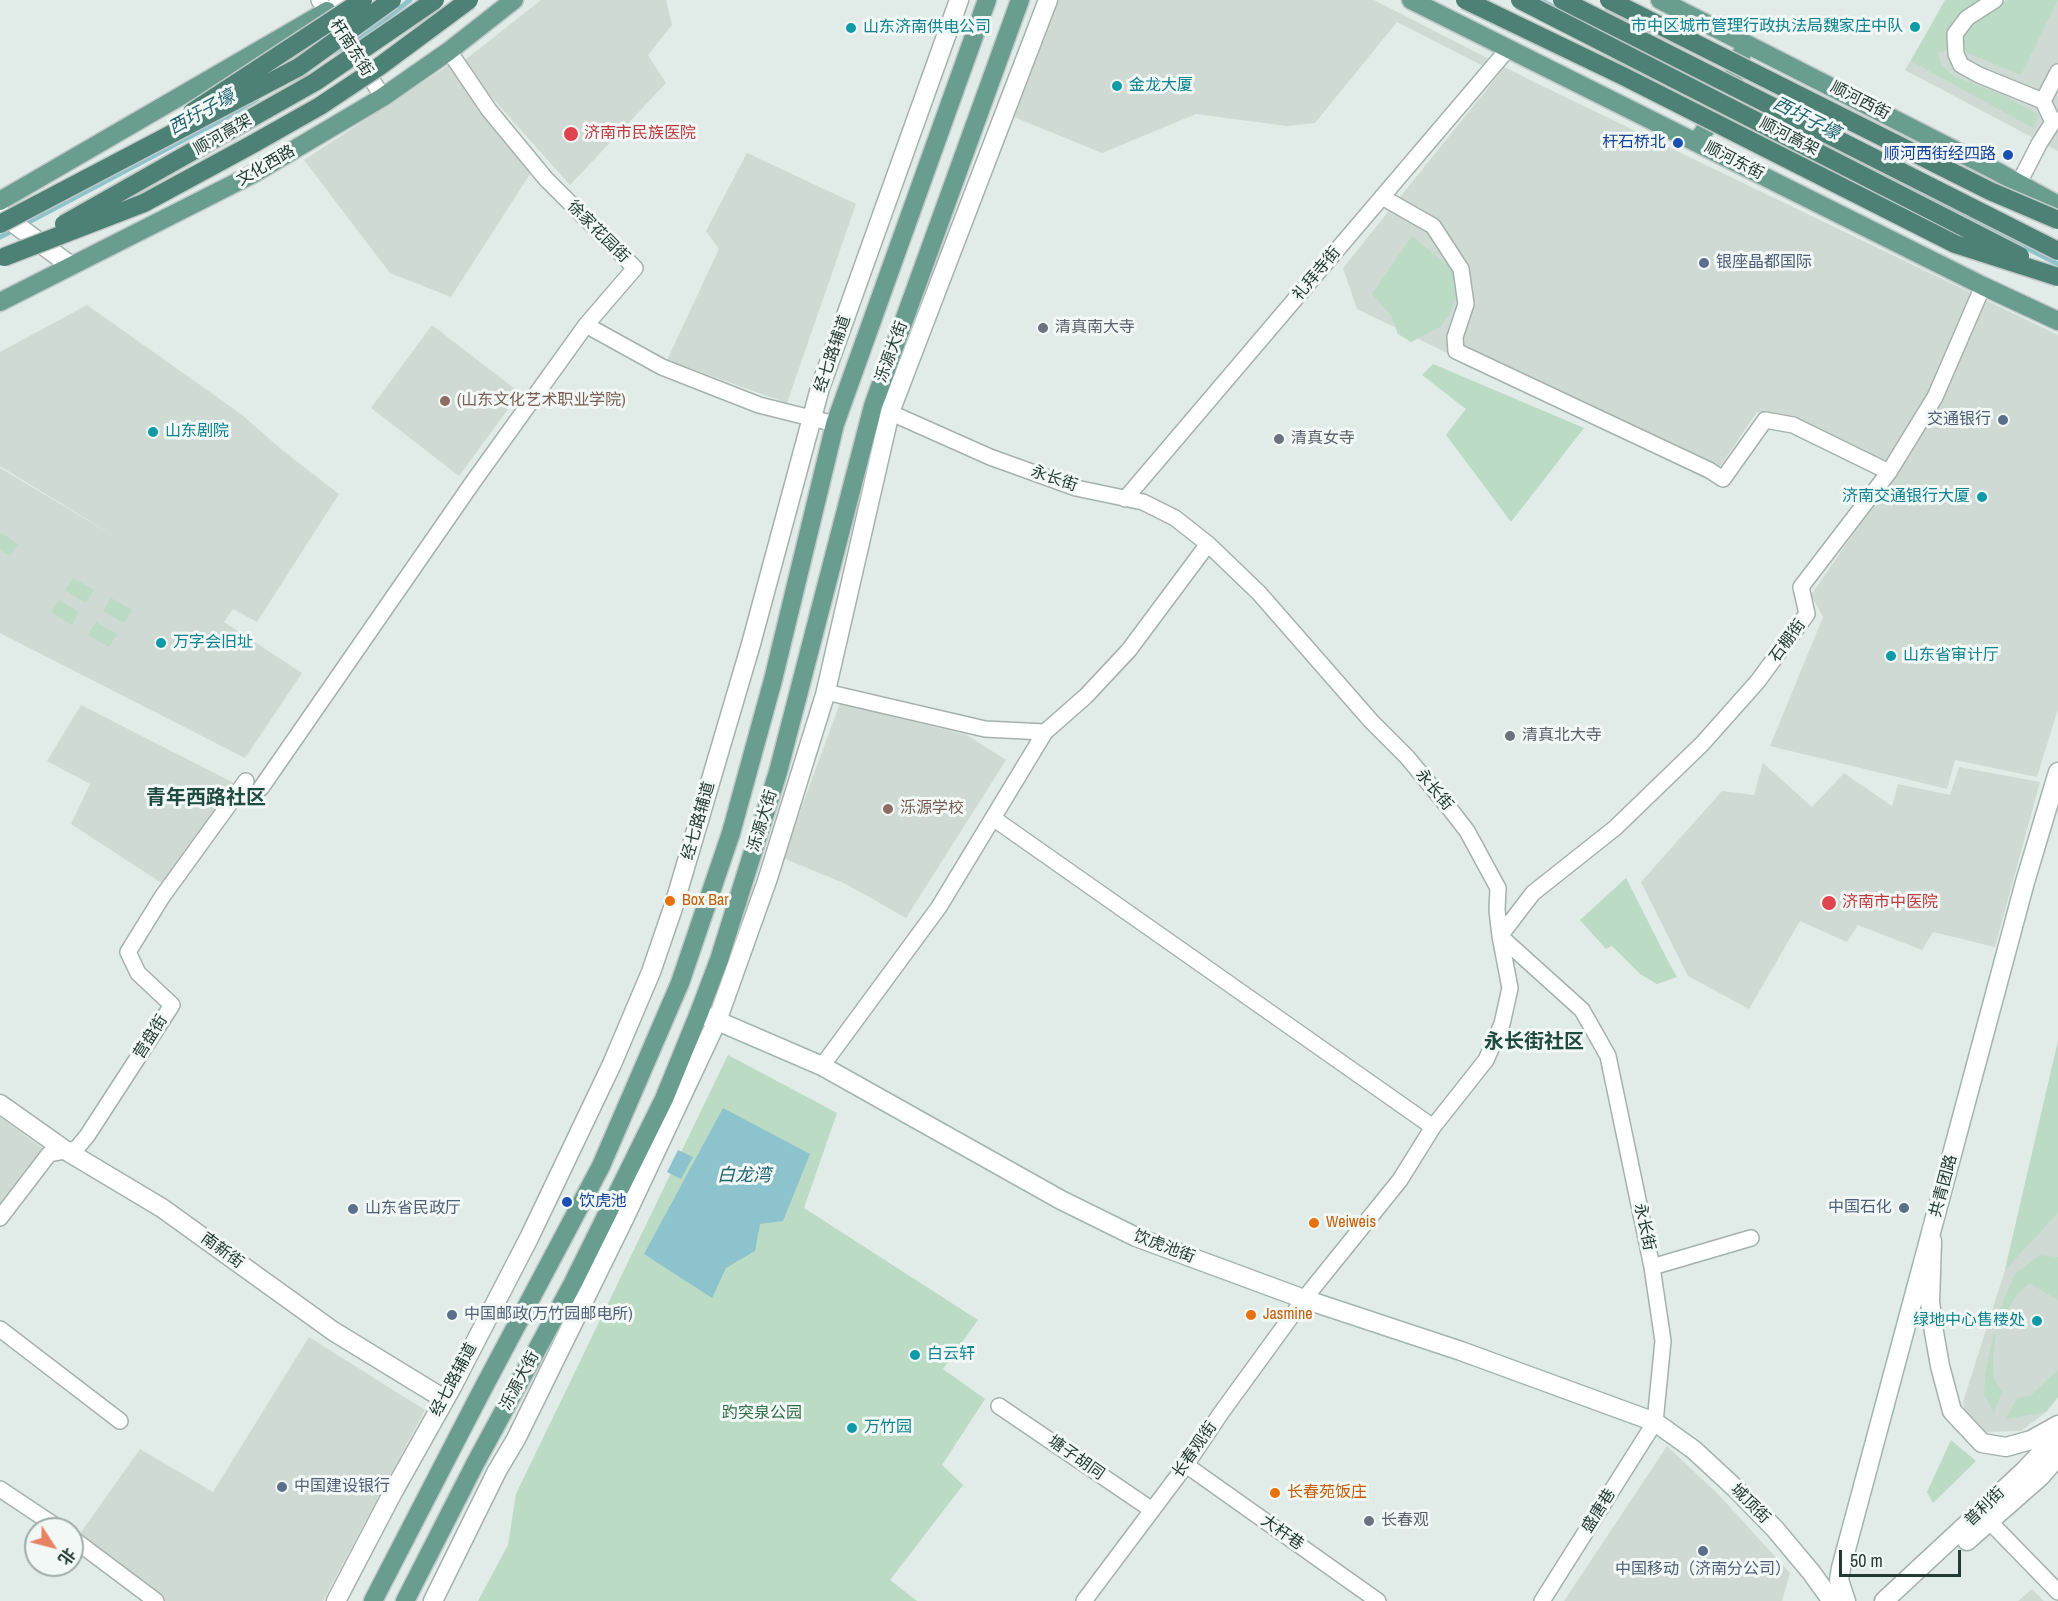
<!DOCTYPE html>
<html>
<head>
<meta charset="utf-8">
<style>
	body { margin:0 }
	#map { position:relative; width:2058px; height:1601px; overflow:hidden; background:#e1ebe7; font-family:"Archivo Narrow","Noto Sans SC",sans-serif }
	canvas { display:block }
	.north { position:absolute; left:24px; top:1517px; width:60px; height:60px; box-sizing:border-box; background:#f2f8f5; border:2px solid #9faca8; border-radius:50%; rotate:126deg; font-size:16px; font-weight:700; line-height:24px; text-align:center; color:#233a34 }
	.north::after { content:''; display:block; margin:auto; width:21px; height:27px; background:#e98262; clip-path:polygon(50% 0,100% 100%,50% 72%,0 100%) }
	.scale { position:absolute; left:1839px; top:1550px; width:122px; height:27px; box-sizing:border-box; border:3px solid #233a34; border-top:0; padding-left:8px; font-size:18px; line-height:21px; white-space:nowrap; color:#233a34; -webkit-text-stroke:4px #f2f8f5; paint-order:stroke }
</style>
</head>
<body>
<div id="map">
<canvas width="2058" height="1601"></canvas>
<div class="north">北</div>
<div class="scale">50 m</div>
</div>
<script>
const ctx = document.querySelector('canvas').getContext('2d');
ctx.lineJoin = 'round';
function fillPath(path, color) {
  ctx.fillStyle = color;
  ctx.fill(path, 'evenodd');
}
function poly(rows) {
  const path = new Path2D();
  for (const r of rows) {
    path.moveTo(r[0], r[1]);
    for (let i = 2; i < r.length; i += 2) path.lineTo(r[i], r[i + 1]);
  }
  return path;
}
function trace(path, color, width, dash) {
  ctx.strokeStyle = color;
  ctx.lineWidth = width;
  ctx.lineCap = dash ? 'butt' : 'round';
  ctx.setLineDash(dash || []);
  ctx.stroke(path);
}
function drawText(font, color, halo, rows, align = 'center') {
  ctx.font = font + ' "Archivo Narrow","Noto Sans SC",sans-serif';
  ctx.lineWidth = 6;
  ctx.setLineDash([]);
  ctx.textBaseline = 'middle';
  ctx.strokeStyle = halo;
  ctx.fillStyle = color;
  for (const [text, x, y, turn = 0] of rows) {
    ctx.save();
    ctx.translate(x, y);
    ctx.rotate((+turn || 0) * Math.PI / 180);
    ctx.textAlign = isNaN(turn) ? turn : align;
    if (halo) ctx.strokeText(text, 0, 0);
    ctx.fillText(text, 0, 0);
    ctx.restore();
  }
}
fillPath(poly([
	[541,0,666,0,672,25,648,55,666,83,570,185,461,63],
	[1059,0,1374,0,1534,82,2058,335,2058,709,2037,777,1955,760,1947,789,1770,746,1823,617,1811,595,1889,482,1757,412,1710,481,1357,309,1343,268,1499,74,1397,22,1315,123,1287,126,1196,114,1102,153,1014,117],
	[1946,0,2058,0,2058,151,1905,70],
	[452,63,530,174,451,297,390,273,304,160],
	[747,153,856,204,787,403,667,360,719,249,706,231],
	[87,305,241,414,282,450,339,494,257,622,233,609,224,622,302,673,245,758,0,633,0,468,119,539,0,466,0,352],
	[432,325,520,393,459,476,371,408],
	[840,703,967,735,1006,760,906,918,846,884,783,858],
	[81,705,234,783,163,884,71,824,90,784,47,761],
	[1763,763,1812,807,1844,773,1892,806,1898,784,1950,795,1959,767,2040,782,1995,947,1933,932,1922,950,1858,925,1847,942,1800,921,1749,1009,1688,976,1641,882,1722,791,1754,795],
	[2058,1041,2058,1397,2046,1412,2021,1431,1984,1432,1966,1421,1963,1402,2005,1270],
	[0,1117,45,1150,0,1208],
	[309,1337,425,1410,323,1601,146,1601,72,1545,140,1449,213,1492],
	[1667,1446,1719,1495,1790,1573,1782,1601,1564,1601],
	[2032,1589,2044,1601,2018,1601]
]), '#d0dad5');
fillPath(poly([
	[1945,0,1983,0,1957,18,1949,29,1946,44,1947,50,1938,53,1942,66,1954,76,2009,98,2039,115,2033,128,1911,61],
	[2008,0,2058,0,2021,75,1967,53,1962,44,1961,38,1976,22],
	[1412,236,1453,270,1459,290,1449,315,1440,327,1411,342,1398,334,1391,315,1372,294],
	[1433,364,1584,428,1511,522,1446,435,1466,409,1422,375],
	[0,532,18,544,10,556,0,550],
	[73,578,94,590,86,603,65,590],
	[111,598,132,610,124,623,103,611],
	[59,600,79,612,72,625,51,612],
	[96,622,117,634,109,647,88,635],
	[1626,878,1669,963,1677,977,1657,984,1640,974,1612,946,1606,949,1580,920],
	[2058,1041,2058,1213,2005,1270],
	[728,1055,837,1113,804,1208,978,1320,943,1369,985,1399,942,1465,963,1485,890,1580,917,1601,478,1601,508,1545,516,1494],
	[2040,1255,2058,1257,2058,1300,2029,1283,2016,1296,2004,1316,1999,1311,2015,1274],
	[1996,1334,1993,1358,1994,1379,2002,1391,1994,1413,1984,1395,1985,1375,1993,1335],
	[2058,1370,2058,1397,2046,1412,2006,1419,2017,1398,2030,1396],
	[1951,1440,1976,1461,1933,1503,1927,1492]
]), '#bbdbc4');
fillPath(poly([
	[723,1108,810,1154,783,1221,760,1224,755,1251,726,1268,712,1298,644,1254],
	[678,1150,693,1157,681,1179,667,1172]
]), '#8dc3cc');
trace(poly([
	[1540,0,2058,264],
	[334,52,374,28,410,0],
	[23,225,221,120,257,99],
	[0,237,14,230]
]), '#8dc3cc', 5);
const minor = poly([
	[319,0,383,97],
	[1995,0,1967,18,1955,34,1956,54,1961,65,1979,75,2043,101],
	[327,11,344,0],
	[2053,122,2043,101,2058,72],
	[2019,183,2039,144,2053,122,2058,120],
	[1382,197,1433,226,1461,269,1466,304,1455,337,1456,351,1709,470,1723,479,1765,420,1793,425,1889,472],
	[586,325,662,367,759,405,835,424],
	[880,408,990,457,1076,488,1143,502,1175,518,1208,544,1259,593,1371,721,1407,757,1450,809,1467,831,1498,888,1497,910,1500,936,1582,1010,1608,1056,1652,1267,1663,1341,1655,1422,1542,1601],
	[1125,499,1508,49],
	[826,692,985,729,1045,732],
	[261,788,473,482,586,325,635,268,546,179,489,110,449,51],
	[993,818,1433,1127],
	[822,1066,939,907,1045,732,1086,696,1129,650,1208,544],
	[0,1218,49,1154,76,1149,87,1136,172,1005,138,973,128,952,162,897,246,781],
	[1652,1267,1751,1238],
	[0,1329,120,1421],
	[999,1406,1152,1510],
	[1186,1465,1378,1601],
	[0,1489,60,1529],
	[1989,1521,2058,1592],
	[72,1538,156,1601],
	[1084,1601,1186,1465,1221,1413,1304,1299,1400,1180,1433,1127,1486,1060,1502,1024,1510,988,1500,936,1533,893,1615,828,1702,744,1758,681,1807,614,1801,587,1889,472,1935,397,1983,286]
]);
const tertiary = poly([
	[0,213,71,266],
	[0,1104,65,1150,162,1208,333,1331,444,1399],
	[1932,1241,1930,1302,1934,1332,1940,1366,1952,1411,1982,1443,2006,1447,2031,1440,2058,1425],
	[1967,1541,2041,1476,2058,1456],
	[336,1601,393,1492,453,1385,529,1238,612,1064,651,972,674,905,751,644,820,388,959,0],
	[433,1601,497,1471,516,1439,624,1219,717,1021,767,881,825,695,890,412,1048,0],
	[1884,1601,2025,1470,2058,1435]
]);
const secondary = poly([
	[699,1013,822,1066,1061,1200,1136,1237,1304,1299,1461,1351,1655,1422,1694,1450,1735,1488,1775,1529,1811,1572,1832,1601],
	[1846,1601,1839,1580,1841,1568,2025,882,2058,772]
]);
const primary = poly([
	[1411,0,1983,286,2058,321],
	[1660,0,1996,171,2058,205],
	[1694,141,1702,135,1736,71,1743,50],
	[0,201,327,11],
	[0,302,253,174,383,97,449,51,514,0],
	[373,1601,478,1398,601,1166,680,983,731,833,773,680,835,424,987,0],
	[405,1601,476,1462,573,1283,664,1099,699,1013,719,960,778,772,873,406,1020,0]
]);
trace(minor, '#a4b2ae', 18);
trace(tertiary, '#a4b2ae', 21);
trace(secondary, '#a1b6ae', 21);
trace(primary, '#c1c8c6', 21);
trace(minor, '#fff', 15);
trace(tertiary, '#fff', 18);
trace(secondary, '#fff', 18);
trace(primary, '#699d90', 18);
const trunkBridge = poly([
	[1465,0,1623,76,1955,244,2058,277],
	[1520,0,2020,256],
	[1562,0,2058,251],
	[1609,0,1990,191,2058,220],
	[192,112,363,0],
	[0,224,299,67,392,0],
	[64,224,315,82,435,0],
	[4,257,144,203,251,145,320,106,380,66,469,0]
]);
trace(trunkBridge, '#c1c8c6', 21, []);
trace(trunkBridge, '#4d8175', 18);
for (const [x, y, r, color] of [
	[1915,27,6,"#0f9aa8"],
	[851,28,6,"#0f9aa8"],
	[1117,86,6,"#0f9aa8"],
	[571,134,8,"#e0444e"],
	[1678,143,6,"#1a4fb4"],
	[2008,155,6,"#1a4fb4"],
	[1704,263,6,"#5c6f8a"],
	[1043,328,6,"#6b7280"],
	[445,401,6,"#8d6e63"],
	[2003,420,6,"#5c6f8a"],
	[153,432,6,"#0f9aa8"],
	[1279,439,6,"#6b7280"],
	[1982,497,6,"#0f9aa8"],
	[161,643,6,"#0f9aa8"],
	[1891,656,6,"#0f9aa8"],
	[1510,736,6,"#6b7280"],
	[888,809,6,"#8d6e63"],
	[670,901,6,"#e8710a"],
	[1829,903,8,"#e0444e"],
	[567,1202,6,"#1a4fb4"],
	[1904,1208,6,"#5c6f8a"],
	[353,1209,6,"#5c6f8a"],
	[1314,1223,6,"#e8710a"],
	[452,1315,6,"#5c6f8a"],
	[1251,1315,6,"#e8710a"],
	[2037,1321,6,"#0f9aa8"],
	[915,1355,6,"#0f9aa8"],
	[852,1428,6,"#0f9aa8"],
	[282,1487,6,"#5c6f8a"],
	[1275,1493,6,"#e8710a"],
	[1369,1521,6,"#6b7280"],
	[1703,1551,6,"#5c6f8a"]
]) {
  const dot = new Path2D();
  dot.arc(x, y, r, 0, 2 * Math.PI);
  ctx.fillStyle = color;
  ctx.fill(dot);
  trace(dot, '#f2f8f5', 2);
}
drawText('16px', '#0d838f', '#f2f8f5', [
	["市中区城市管理行政执法局魏家庄中队",1903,27,"right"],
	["山东济南供电公司",863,28],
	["金龙大厦",1129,86],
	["山东剧院",165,432],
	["济南交通银行大厦",1970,497,"right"],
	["万字会旧址",173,643],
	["山东省审计厅",1903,656],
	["绿地中心售楼处",2025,1321,"right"],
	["白云轩",927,1355],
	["万竹园",864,1428]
], 'left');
drawText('16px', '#233a34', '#f2f8f5', [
	["杆南东街",351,48,57],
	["顺河西街",1860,101,27],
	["顺河高架",223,135,-30],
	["顺河高架",1789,137,27],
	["顺河东街",1734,161,27],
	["文化西路",266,166,-30],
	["徐家花园街",598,232,45],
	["礼拜寺街",1317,274,-50],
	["泺源大街",892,352,-70],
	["经七路辅道",833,354,-71],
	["永长街",1054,479,19],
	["石棚街",1788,641,-54],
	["永长街",1434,790,50],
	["经七路辅道",699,821,-74],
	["泺源大街",763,821,-73],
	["营盘街",151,1037,-58],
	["共青团路",1944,1186,-75],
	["永长街",1644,1227,78],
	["饮虎池街",1164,1247,21],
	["南新街",222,1251,36],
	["经七路辅道",454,1380,-62],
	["泺源大街",520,1381,-62],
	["长春观街",1195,1450,-55],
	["塘子胡同",1076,1458,35],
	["城顶街",1750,1504,45],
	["普利街",1985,1507,-44],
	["盛唐巷",1599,1511,-58],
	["大杆巷",1282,1533,35]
]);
drawText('16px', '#be3a42', '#f2f8f5', [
	["济南市民族医院",584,134],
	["济南市中医院",1842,903]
], 'left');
drawText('16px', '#164399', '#f2f8f5', [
	["杆石桥北",1666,143],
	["顺河西街经四路",1996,155],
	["饮虎池",579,1202,"left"]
], 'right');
drawText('16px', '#4e5e75', '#f2f8f5', [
	["银座晶都国际",1716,263],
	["交通银行",1991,420,"right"],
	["中国石化",1892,1208,"right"],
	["山东省民政厅",365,1209],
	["中国邮政(万竹园邮电所)",464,1315],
	["中国建设银行",294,1487],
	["中国移动（济南分公司）",1703,1570,"center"]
], 'left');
drawText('16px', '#5b616d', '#f2f8f5', [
	["清真南大寺",1055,328],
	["清真女寺",1291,439],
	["清真北大寺",1522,736],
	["长春观",1381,1521]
], 'left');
drawText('16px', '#785e54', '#f2f8f5', [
	["(山东文化艺术职业学院)",457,401],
	["泺源学校",900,809]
], 'left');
drawText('16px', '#c56008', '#f2f8f5', [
	["Box Bar",682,901],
	["Weiweis",1326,1223],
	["Jasmine",1263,1315],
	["长春苑饭庄",1287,1493]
], 'left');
drawText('16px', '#306e48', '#f2f8f5', [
	["趵突泉公园",762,1414]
]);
drawText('italic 18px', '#216572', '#f2f8f5', [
	["西圩子壕",202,113,-29],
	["西圩子壕",1806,119,27],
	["白龙湾",744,1176]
]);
drawText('bold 20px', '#204b40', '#f2f8f5', [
	["青年西路社区",206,799],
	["永长街社区",1534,1043]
]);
</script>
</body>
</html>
